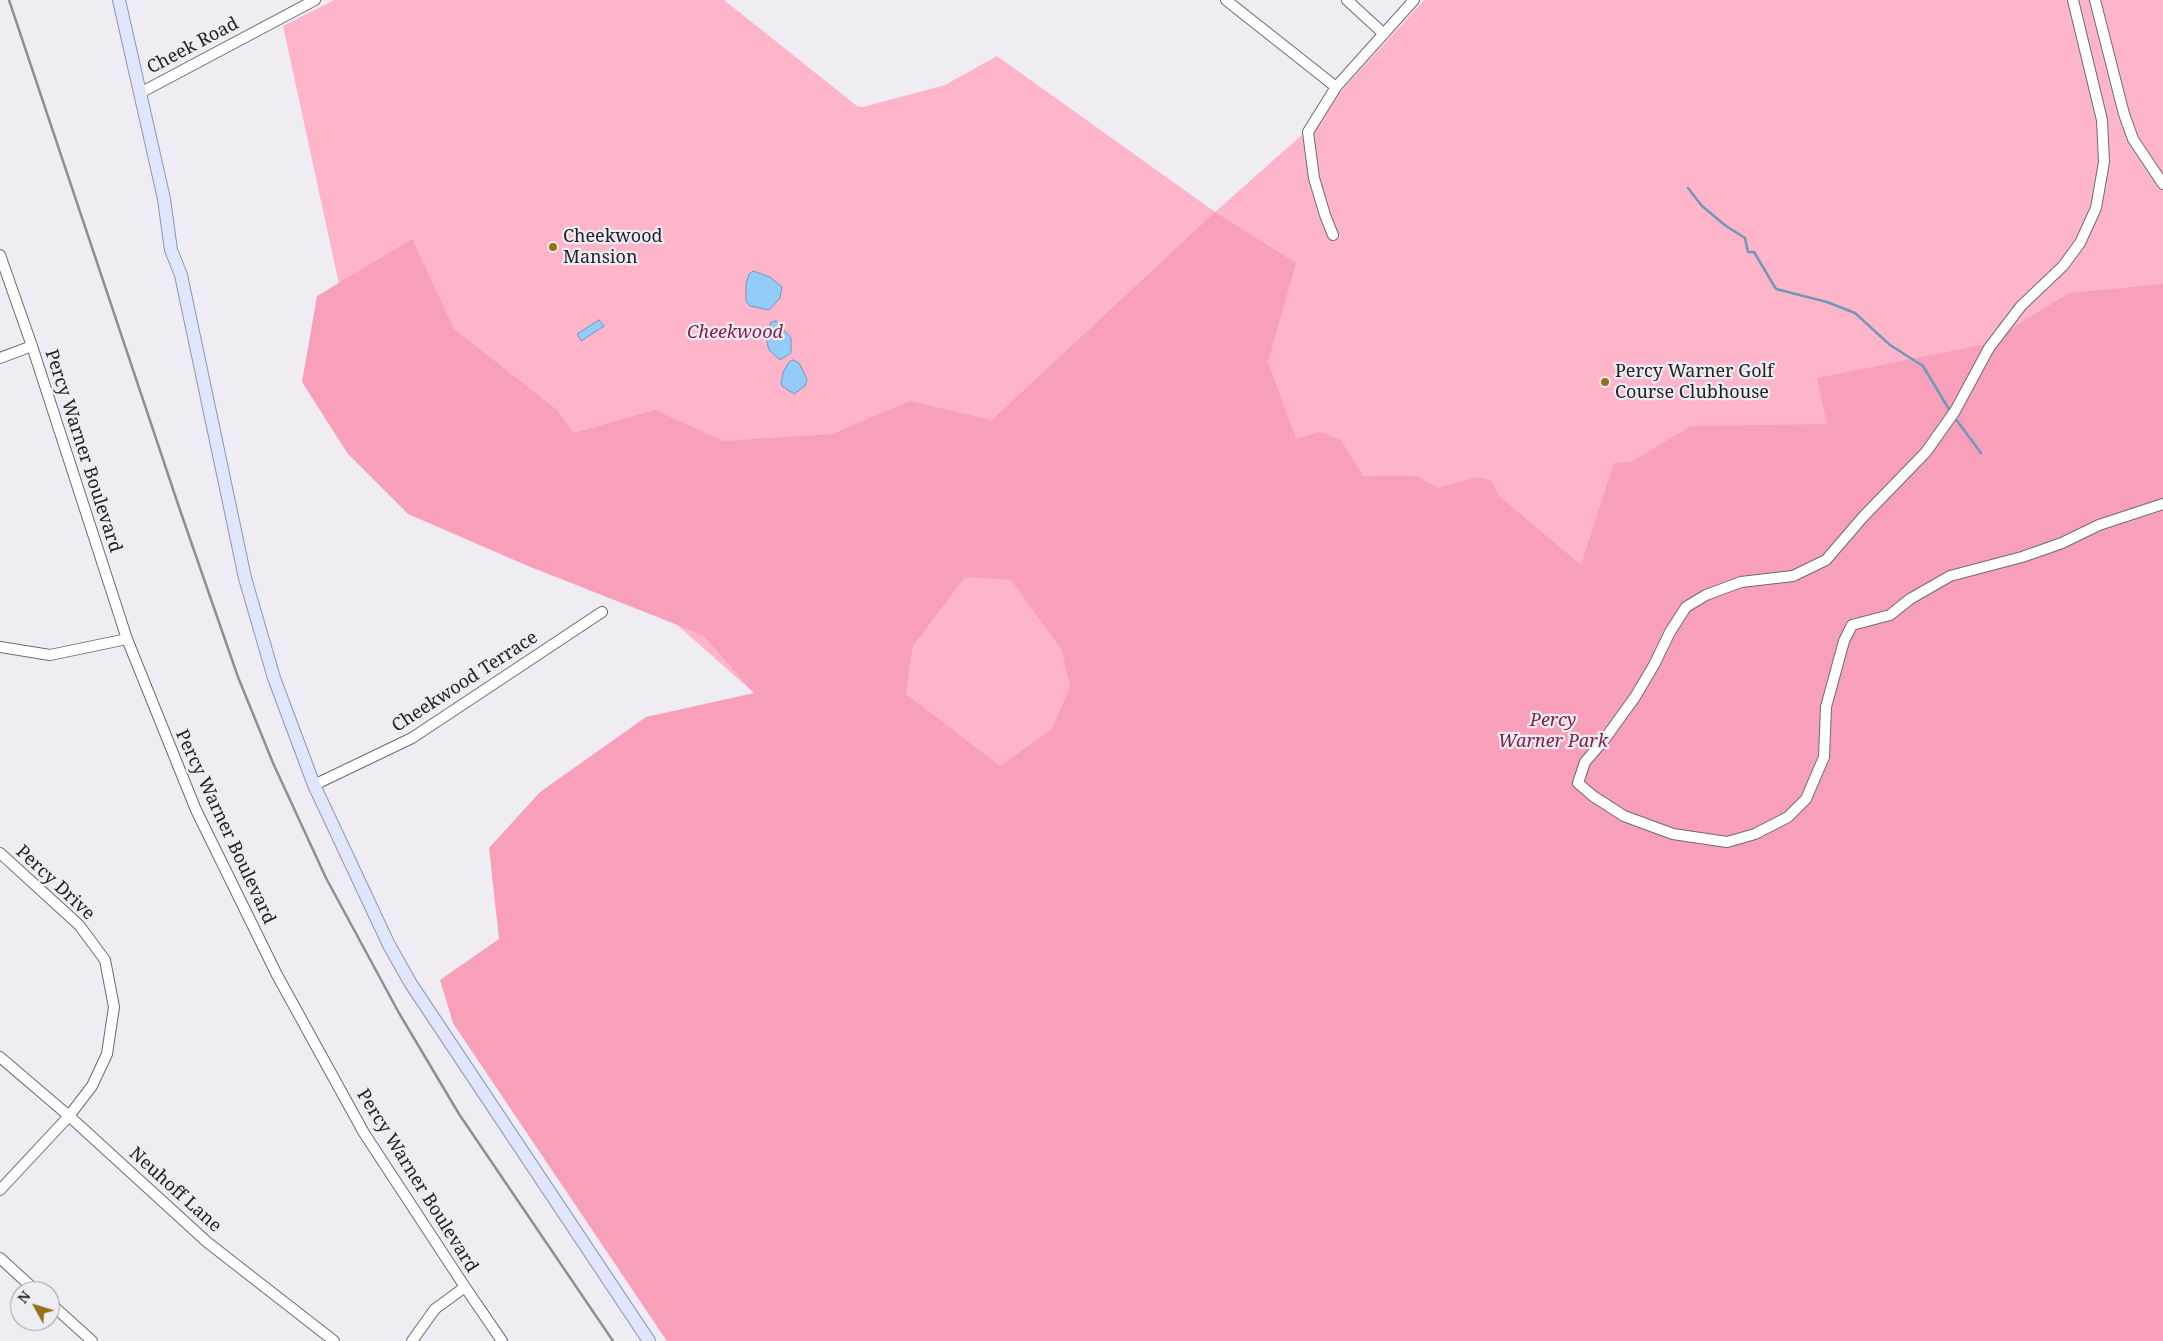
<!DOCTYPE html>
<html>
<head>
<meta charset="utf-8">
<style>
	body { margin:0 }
	#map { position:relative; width:2163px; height:1341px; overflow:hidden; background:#efecf4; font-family:"Noto Serif",serif }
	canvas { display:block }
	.north { position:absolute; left:10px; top:1281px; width:50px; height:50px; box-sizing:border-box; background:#efecf4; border:1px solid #9d9ba1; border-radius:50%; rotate:309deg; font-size:14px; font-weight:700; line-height:20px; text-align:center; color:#232224 }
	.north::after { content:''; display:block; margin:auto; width:18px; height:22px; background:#91741a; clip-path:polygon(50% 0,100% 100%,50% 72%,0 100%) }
</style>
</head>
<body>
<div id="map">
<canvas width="2163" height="1341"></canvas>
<div class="north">N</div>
</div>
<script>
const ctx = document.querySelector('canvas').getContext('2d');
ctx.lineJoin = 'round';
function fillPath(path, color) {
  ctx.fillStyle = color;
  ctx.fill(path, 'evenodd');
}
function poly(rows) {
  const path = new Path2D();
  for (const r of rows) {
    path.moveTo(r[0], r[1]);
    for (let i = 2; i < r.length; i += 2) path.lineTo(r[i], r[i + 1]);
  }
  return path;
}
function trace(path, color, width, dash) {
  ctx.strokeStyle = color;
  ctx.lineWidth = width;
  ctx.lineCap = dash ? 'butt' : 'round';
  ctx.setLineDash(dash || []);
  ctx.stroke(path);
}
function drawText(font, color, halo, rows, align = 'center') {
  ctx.font = font + ' "Noto Serif",serif';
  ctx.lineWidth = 4.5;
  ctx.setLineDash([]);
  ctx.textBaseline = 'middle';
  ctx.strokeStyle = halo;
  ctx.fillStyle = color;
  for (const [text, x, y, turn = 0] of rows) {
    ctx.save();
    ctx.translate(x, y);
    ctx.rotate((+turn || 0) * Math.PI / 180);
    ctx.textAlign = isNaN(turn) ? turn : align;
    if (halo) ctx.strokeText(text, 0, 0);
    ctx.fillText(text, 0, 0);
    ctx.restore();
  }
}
fillPath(poly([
	[334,0,724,0,857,106,863,107,945,85,997,56,1215,212,1322,117,1331,102,1424,0,2163,0,2163,1341,667,1341,453,1023,754,693,350,335,283,26]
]), '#ffb5c9');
fillPath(poly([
	[1215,212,1296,263,1268,362,1296,439,1320,432,1341,440,1363,476,1417,476,1438,488,1477,477,1491,480,1499,496,1581,565,1614,463,1631,462,1691,426,1827,424,1817,378,1986,344,2069,293,2163,284,2163,1341,667,1341,453,1023,440,980,499,939,489,848,540,792,646,717,754,693,703,635,528,566,408,514,348,454,302,382,317,296,412,239,454,329,557,410,574,433,655,410,724,441,832,434,910,401,992,420],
	[965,577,1011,580,1062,650,1070,687,1052,729,1000,766,906,694,913,646]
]), '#f8a0b9');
const water = poly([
	[753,271,770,277,782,287,780,298,769,310,750,306,746,301,746,284,749,274,753,271],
	[599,320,604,326,581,341,577,334,599,320],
	[776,321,791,338,791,353,780,360,769,350,766,338,771,322,776,321],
	[793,360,799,363,807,379,805,386,794,394,782,386,781,383,783,372,789,362,793,360]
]);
fillPath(water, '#93cbf9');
trace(water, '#7198b9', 1);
trace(poly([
	[1688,188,1702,206,1726,226,1745,238,1748,252,1754,252,1776,289,1827,302,1855,313,1890,345,1923,366,1950,411],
	[1955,418,1981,453]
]), '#7198b9', 2.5);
const minor = poly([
	[1226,0,1336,87],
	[1347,0,1384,34],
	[2073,0,2102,120,2104,162,2096,208,2080,243,2063,266,2021,306,1989,348,1955,411,1926,452,1863,517,1826,560,1793,576,1741,582,1706,595,1686,607,1670,632,1654,665,1635,697,1604,740,1585,762,1578,783,1593,796,1624,816,1673,834,1727,842,1755,834,1788,817,1806,799,1824,757,1826,707,1844,641,1852,625,1890,615,1910,599,1950,576,2022,557,2062,543,2099,525,2163,504],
	[2095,0,2124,114,2133,139,2163,184],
	[140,93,315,0],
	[1333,235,1325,215,1314,178,1308,132,1336,87,1414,0],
	[0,255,32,346,127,639,196,810,277,975,364,1133,465,1287,502,1341],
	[0,358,32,346],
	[0,647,50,655,127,639],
	[314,785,412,738,602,612],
	[0,853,79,925,105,960,114,1007,107,1054,92,1086,69,1116,0,1190],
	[0,1057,69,1116,207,1242,334,1341],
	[0,1258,36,1291],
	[50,1303,92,1341],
	[412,1341,435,1309,465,1287]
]);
const major = poly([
	[119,0,164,199,171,250,181,275,245,578,274,678,314,785,389,945,411,984,649,1341]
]);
trace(minor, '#6d6b71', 12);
trace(major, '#9096ae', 14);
trace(minor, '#fff', 10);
trace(major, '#e0e6fb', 12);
trace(poly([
	[9,0,180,510,238,677,273,763,326,878,399,1013,459,1114,613,1341]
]), '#908e93', 2.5);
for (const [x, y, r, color] of [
	[553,247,5,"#91741a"],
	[1605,382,5,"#91741a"]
]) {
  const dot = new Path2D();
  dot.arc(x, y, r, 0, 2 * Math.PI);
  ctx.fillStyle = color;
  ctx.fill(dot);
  trace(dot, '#efecf4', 2);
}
drawText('18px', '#232224', '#efecf4', [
	["Cheek Road",193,46,-28],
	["Percy Warner Boulevard",83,451,72],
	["Cheekwood Terrace",465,682,-33],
	["Percy Warner Boulevard",225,827,65],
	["Percy Drive",55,883,43],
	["Percy Warner Boulevard",417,1181,58],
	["Neuhoff Lane",175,1190,42]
]);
drawText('18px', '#232224', '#efecf4', [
	["Cheekwood",563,237],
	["Mansion",563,258],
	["Percy Warner Golf",1615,372],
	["Course Clubhouse",1615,393]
], 'left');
drawText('italic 18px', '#842048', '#efecf4', [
	["Cheekwood",735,333],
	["Percy",1553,721],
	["Warner Park",1553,742]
]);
</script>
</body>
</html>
